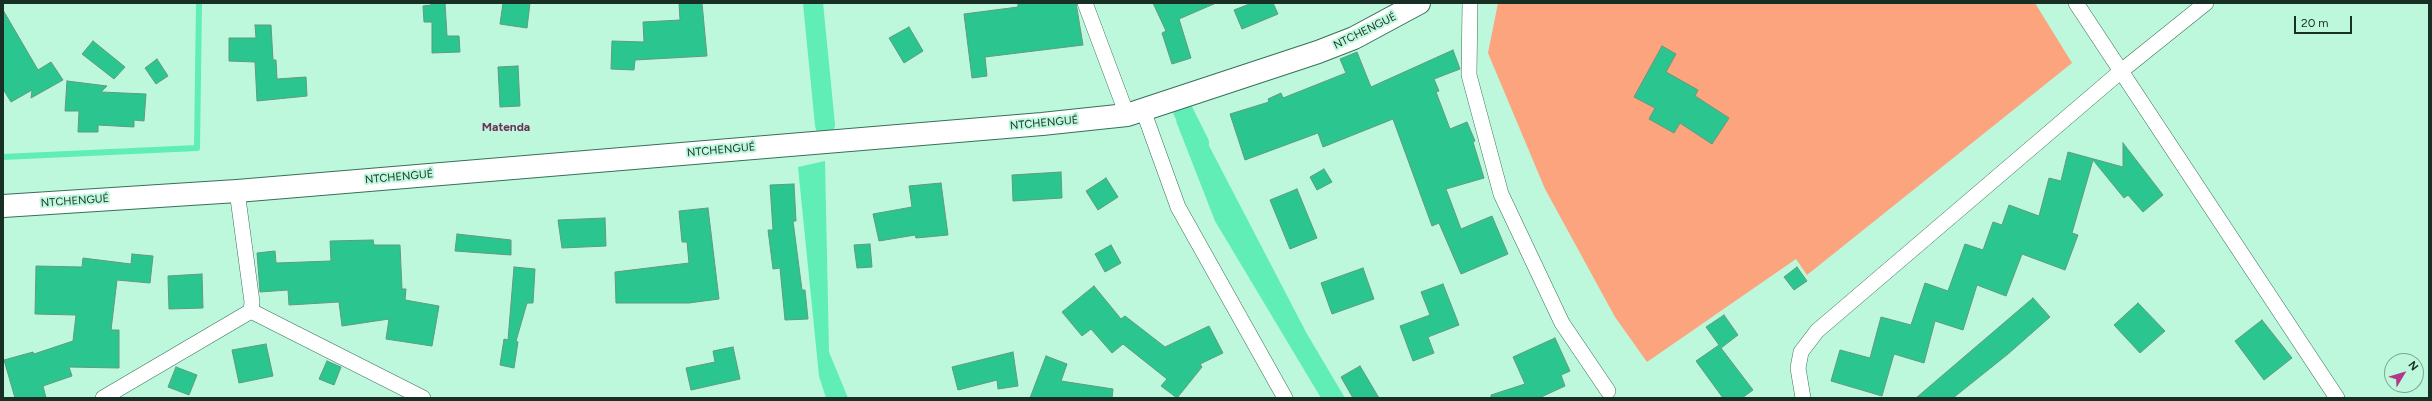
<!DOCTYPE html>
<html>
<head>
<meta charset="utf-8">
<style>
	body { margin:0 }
	#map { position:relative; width:2432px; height:401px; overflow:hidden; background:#bdf8dc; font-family:Figtree,sans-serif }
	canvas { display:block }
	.frame { position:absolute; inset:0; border:4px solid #182f25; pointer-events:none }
	.north { position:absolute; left:2384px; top:353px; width:40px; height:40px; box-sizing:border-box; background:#bdf8dc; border:1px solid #7ba893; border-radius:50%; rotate:52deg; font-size:11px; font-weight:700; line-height:16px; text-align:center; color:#182f25 }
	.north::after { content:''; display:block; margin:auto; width:14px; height:18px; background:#b33889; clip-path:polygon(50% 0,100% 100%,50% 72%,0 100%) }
	.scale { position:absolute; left:2294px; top:16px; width:58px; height:18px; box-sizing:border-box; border:2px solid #182f25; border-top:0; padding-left:5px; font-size:12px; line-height:14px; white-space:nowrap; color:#182f25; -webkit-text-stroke:3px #bdf8dc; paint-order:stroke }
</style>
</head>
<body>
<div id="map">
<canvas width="2432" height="401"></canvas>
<div class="frame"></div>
<div class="north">N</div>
<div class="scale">20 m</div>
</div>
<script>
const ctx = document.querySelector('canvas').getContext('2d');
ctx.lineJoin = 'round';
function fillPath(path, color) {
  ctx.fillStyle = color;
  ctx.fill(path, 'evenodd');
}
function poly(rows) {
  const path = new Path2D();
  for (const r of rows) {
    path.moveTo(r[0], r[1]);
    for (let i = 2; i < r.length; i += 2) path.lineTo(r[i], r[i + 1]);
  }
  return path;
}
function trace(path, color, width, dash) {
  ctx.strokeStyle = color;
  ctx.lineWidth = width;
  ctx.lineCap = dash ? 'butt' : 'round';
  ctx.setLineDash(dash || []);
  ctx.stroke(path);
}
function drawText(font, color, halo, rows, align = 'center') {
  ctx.font = font + ' Figtree,sans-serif';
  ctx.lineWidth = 4;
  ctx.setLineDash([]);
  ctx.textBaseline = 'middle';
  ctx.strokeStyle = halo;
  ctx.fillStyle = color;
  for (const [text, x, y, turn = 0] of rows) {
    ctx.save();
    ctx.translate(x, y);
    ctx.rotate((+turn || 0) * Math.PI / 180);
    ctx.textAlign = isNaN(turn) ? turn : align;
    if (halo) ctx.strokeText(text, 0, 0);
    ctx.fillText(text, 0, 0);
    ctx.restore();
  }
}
fillPath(poly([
	[1498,3,2035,3,2072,63,1807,275,1796,259,1647,362,1615,317,1545,189,1488,53]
]), '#fca47e');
fillPath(poly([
	[1194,117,1307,334,1345,398,1321,398,1215,221,1176,121],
	[825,161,829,352,848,398,826,398,819,376,798,167]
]), '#60edb6');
trace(poly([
	[3,157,197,148,199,3]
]), '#60edb6', 6);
trace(poly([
	[813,3,825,125],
	[1183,111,1199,143]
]), '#60edb6', 20);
const building = poly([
	[431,3,445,3,447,36,459,36,460,52,432,53,432,22,424,22,423,6,431,5,431,3],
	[503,3,530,3,527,28,500,24,503,3],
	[679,3,702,3,707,56,635,60,634,70,611,69,612,41,644,42,643,22,680,20,679,3],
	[1018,3,1076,3,1083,45,985,57,987,76,972,78,964,14,1018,7,1018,3],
	[1153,3,1216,3,1179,19,1191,58,1172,64,1162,33,1166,31,1153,3],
	[1252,3,1273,3,1278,14,1242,29,1234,10,1252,3],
	[3,10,38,70,51,62,63,80,31,98,32,90,11,102,3,89,3,10],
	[255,25,271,25,273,60,276,60,277,79,306,77,307,96,257,101,255,62,229,61,229,38,256,38,255,25],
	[909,27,923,51,904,63,889,38,909,27],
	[93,41,125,67,114,79,82,54,93,41],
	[1662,46,1676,54,1666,72,1698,90,1695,96,1729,118,1712,144,1680,123,1674,133,1649,119,1655,108,1634,97,1662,46],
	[1453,50,1460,69,1434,79,1439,91,1436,92,1450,129,1467,122,1475,141,1473,142,1484,178,1446,189,1461,229,1492,216,1508,254,1461,274,1439,223,1432,226,1393,119,1323,147,1318,133,1245,160,1230,114,1269,102,1268,99,1281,93,1283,98,1346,73,1340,59,1357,52,1371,87,1453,50],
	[157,59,168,76,156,84,145,68,157,59],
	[518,66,520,106,500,107,498,67,518,66],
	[67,81,107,86,101,92,146,94,144,121,134,120,134,127,98,125,98,132,78,132,79,111,65,111,67,81],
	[2123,143,2163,195,2143,212,2128,195,2124,198,2093,160,2072,233,2078,235,2065,270,2022,254,2006,296,1977,285,1963,330,1935,321,1924,363,1894,354,1882,396,1831,381,1840,350,1870,358,1881,317,1911,325,1925,283,1948,291,1965,244,1983,250,1993,222,2002,225,2009,205,2039,216,2049,178,2061,181,2068,152,2123,167,2123,143],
	[1324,169,1332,182,1317,190,1310,177,1324,169],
	[1061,172,1062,198,1013,201,1012,175,1061,172],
	[1106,178,1118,197,1098,210,1086,191,1106,178],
	[941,183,948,235,916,238,915,235,879,241,873,214,912,207,909,186,941,183],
	[794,184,796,221,793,221,802,290,805,290,808,319,785,320,780,268,773,269,768,230,773,230,770,185,794,184],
	[1297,189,1317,238,1290,249,1270,200,1297,189],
	[708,208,719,299,689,303,616,303,615,272,689,263,687,242,682,242,679,211,708,208],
	[605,218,606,246,562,248,558,220,605,218],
	[457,234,511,240,511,255,455,251,457,234],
	[373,240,374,245,400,245,402,289,406,289,405,300,439,306,432,346,386,339,389,319,342,326,339,302,289,305,288,290,260,292,257,253,275,251,276,263,331,261,330,241,373,240],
	[870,244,872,267,857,268,854,245,870,244],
	[1111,245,1121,263,1105,272,1095,254,1111,245],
	[132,254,153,256,150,283,117,280,111,330,119,330,119,368,69,367,72,376,43,386,46,398,15,398,4,360,33,352,34,354,73,341,76,315,35,314,36,266,82,267,83,258,131,264,132,254],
	[514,267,535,269,533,303,527,303,516,341,518,342,514,368,500,365,504,339,508,340,514,267],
	[1797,267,1807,281,1794,290,1784,277,1797,267],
	[1363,268,1374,299,1332,314,1321,283,1363,268],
	[202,274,203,308,169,309,168,276,202,274],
	[1443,284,1459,325,1428,337,1434,353,1413,361,1400,326,1430,315,1421,292,1443,284],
	[1094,286,1121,319,1125,316,1165,347,1209,326,1223,353,1200,364,1202,367,1177,398,1161,386,1167,379,1123,344,1112,353,1091,329,1082,336,1062,312,1094,286],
	[2033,298,2050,317,2008,354,1953,398,1916,398,2033,298],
	[2138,303,2165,331,2140,353,2114,325,2138,303],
	[1724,315,1738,335,1721,348,1753,390,1742,398,1723,398,1696,361,1719,345,1706,327,1724,315],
	[2262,320,2292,358,2264,380,2235,341,2262,320],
	[1555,338,1570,371,1561,375,1565,386,1539,398,1491,398,1491,395,1525,384,1513,357,1555,338],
	[266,344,273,376,239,383,232,350,266,344],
	[733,347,740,379,691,390,686,368,715,362,713,351,733,347],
	[1013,352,1018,386,998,389,997,380,958,390,952,367,1013,352],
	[1046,356,1067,364,1061,381,1113,389,1112,398,1030,398,1046,356],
	[327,361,341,367,334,385,319,379,327,361],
	[1360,366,1379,398,1353,398,1341,377,1360,366],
	[176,367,197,375,189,395,168,387,176,367]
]);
fillPath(building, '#2bc590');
trace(building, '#619a80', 1);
const street = poly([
	[1085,3,1127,115],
	[1470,3,1469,75,1501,194,1562,323,1608,391],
	[2076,3,2337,398],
	[1143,110,1178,207,1285,398],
	[237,191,252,302,251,311],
	[251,311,423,398],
	[103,398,251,311],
	[1803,398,1798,368,1801,352,1817,331,2120,72,2206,3]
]);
const primary = poly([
	[3,206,237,191,1042,124,1127,115,1318,52,1354,38,1419,3]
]);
trace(street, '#377058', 16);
trace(primary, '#377058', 24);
trace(street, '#fff', 15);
trace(primary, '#fff', 22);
drawText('11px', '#182f25', '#bdf8dc', [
	["NTCHENGUÉ",1365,31,-26],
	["NTCHENGUÉ",1044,123,-5],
	["NTCHENGUÉ",721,150,-5],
	["NTCHENGUÉ",399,177,-5],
	["NTCHENGUÉ",75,201,-4]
]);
drawText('bold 12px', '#6d3056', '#bdf8dc', [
	["Matenda",506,127]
]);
</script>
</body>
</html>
